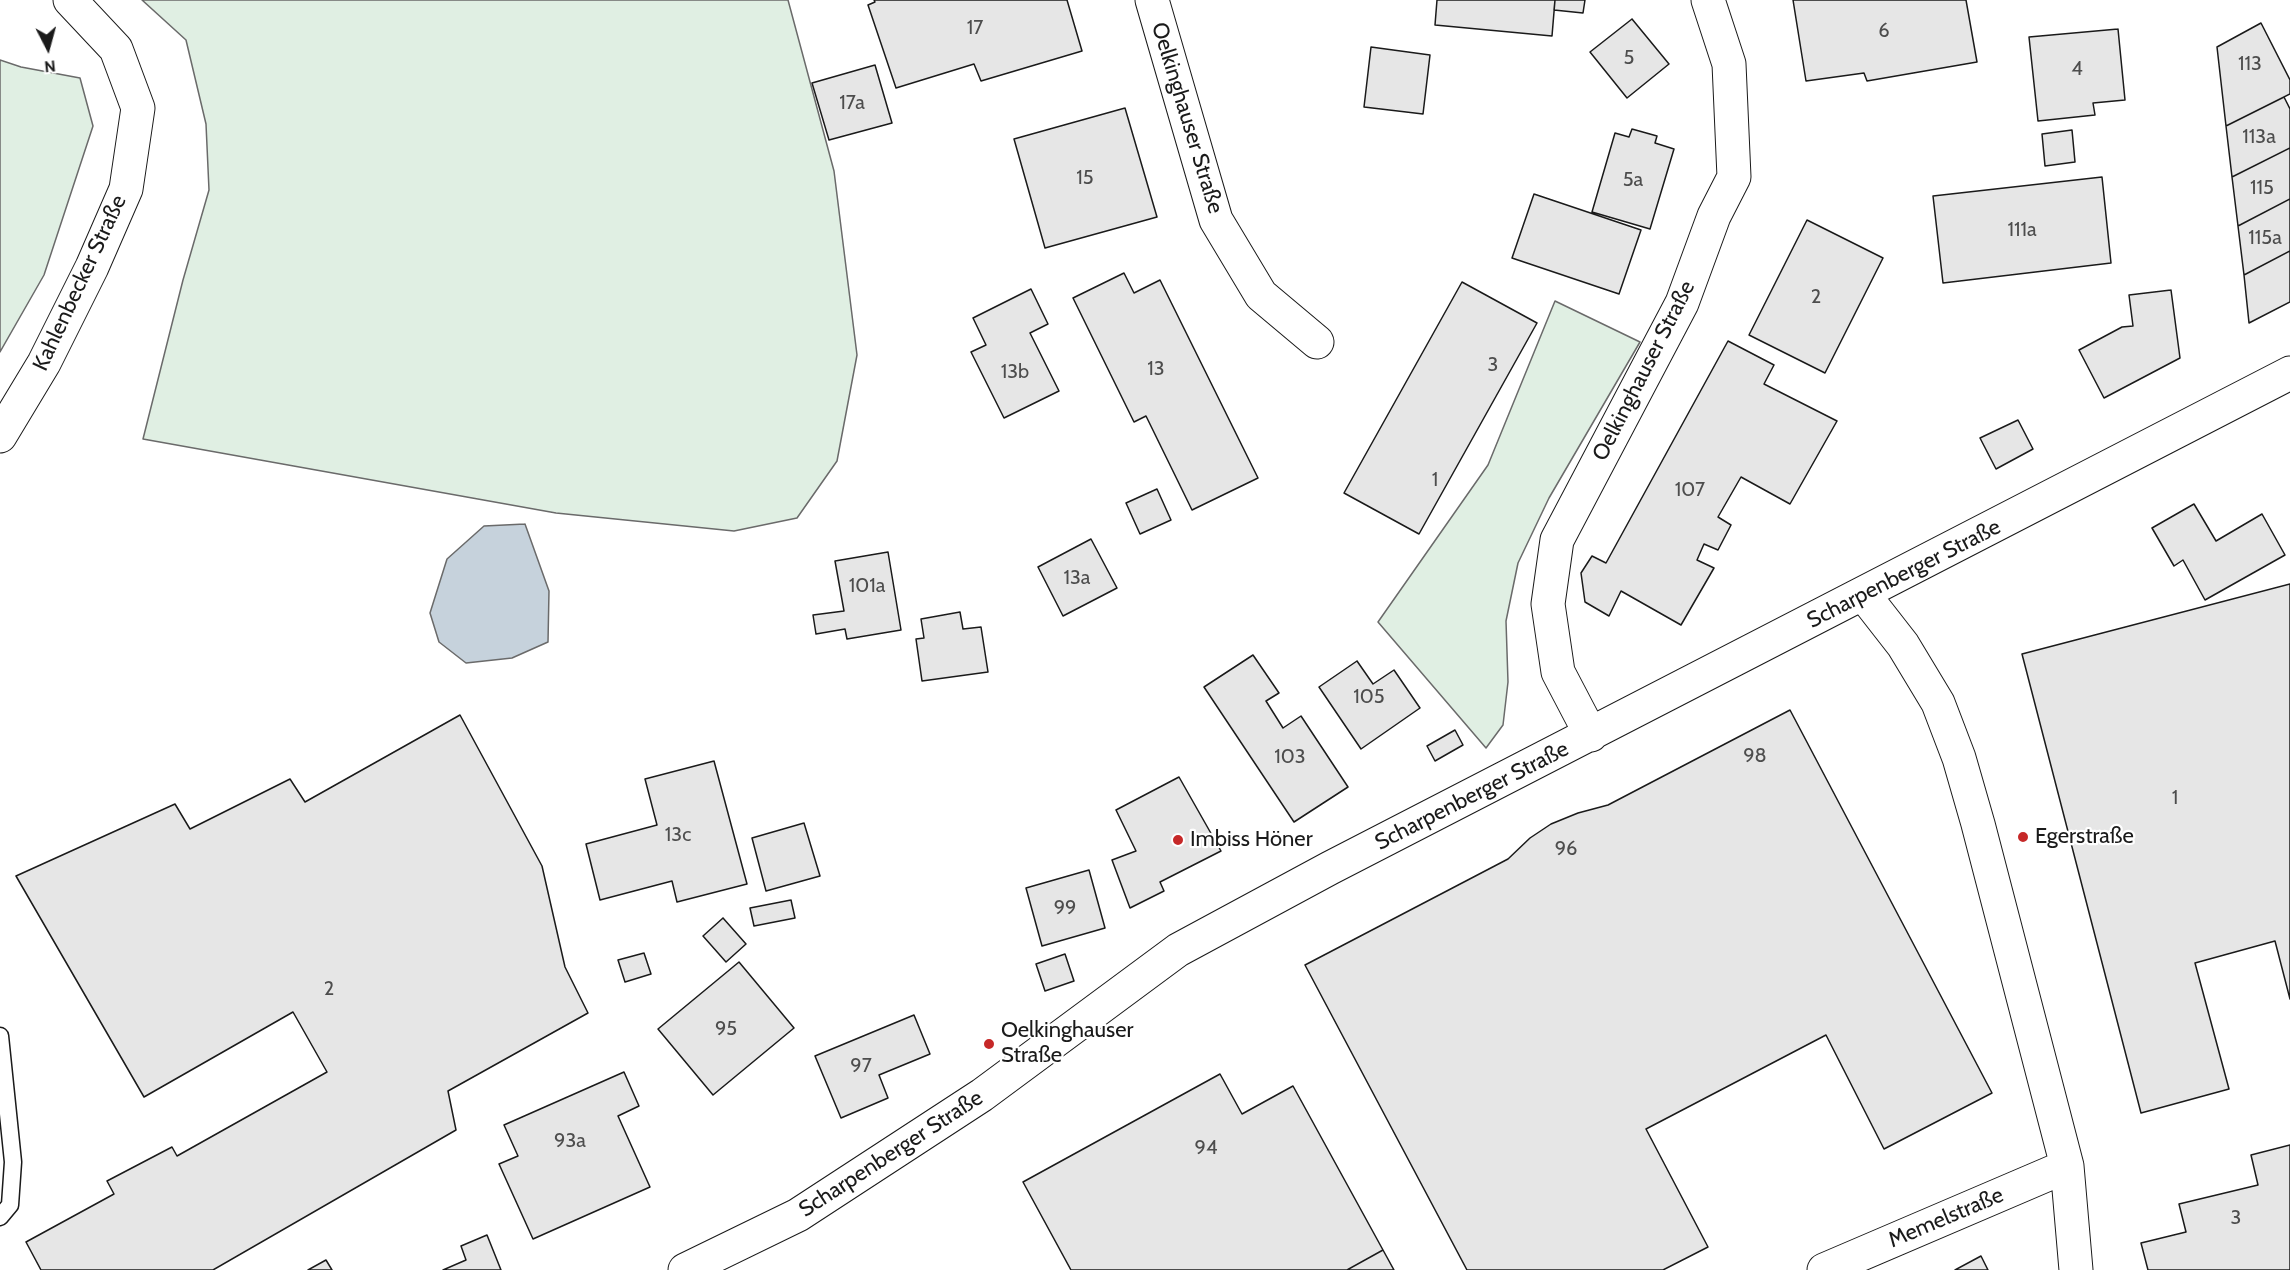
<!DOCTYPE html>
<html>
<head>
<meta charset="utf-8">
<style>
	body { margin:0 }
	#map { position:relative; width:2290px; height:1270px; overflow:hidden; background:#fff; font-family:Cabin,sans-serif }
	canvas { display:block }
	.north { position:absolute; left:18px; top:18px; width:60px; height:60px; -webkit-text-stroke:4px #fff; paint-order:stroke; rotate:174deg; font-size:16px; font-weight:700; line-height:24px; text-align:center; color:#1a1a1a }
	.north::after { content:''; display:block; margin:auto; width:21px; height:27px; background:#1a1a1a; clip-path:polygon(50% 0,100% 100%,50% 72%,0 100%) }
</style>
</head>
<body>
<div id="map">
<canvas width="2290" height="1270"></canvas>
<div class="north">N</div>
</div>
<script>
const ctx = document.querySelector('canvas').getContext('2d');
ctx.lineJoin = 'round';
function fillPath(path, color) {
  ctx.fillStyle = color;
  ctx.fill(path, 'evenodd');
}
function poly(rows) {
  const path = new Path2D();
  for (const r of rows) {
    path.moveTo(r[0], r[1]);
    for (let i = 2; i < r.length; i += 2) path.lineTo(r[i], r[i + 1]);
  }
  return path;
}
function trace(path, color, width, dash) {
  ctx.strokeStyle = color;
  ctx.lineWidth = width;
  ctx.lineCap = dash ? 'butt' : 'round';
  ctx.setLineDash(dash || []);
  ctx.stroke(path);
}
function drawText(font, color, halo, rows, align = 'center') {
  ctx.font = font + ' Cabin,sans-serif';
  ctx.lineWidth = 4.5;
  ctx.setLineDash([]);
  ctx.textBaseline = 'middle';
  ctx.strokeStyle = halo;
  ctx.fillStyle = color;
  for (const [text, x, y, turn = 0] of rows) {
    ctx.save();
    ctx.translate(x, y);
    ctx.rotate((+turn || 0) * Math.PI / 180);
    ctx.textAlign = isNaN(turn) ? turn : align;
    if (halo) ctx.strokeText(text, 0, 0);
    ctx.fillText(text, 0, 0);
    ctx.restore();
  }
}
const green = poly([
	[142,0,788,0,834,171,857,355,837,461,797,518,734,531,556,513,143,439,183,280,209,190,206,124,186,40,142,0],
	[0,60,21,67,80,78,93,126,44,275,0,352,0,60],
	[1555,301,1640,342,1549,498,1518,563,1506,621,1508,682,1503,725,1486,748,1378,622,1488,465,1555,301]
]);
fillPath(green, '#e0efe3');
trace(green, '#6a6a6a', 1.5);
const water = poly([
	[525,524,549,591,548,642,512,658,466,663,439,642,430,613,447,559,484,526,525,524]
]);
fillPath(water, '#c6d2dc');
trace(water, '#6a6a6a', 1.5);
const building = poly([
	[874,0,1067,0,1082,51,981,81,974,64,896,88,868,5,875,2,874,0],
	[1437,0,1555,0,1552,36,1435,25,1437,0],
	[1555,0,1585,0,1583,13,1554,10,1555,0],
	[1793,0,1966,0,1977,62,1867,81,1864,73,1806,81,1793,0],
	[1632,19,1669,64,1627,98,1590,52,1632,19],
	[2261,23,2290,80,2290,94,2226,126,2217,47,2261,23],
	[2118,29,2125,100,2093,103,2095,115,2038,121,2029,37,2118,29],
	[1371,47,1430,55,1423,114,1364,107,1371,47],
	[875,65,892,123,829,140,812,83,875,65],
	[2284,97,2290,109,2290,148,2232,177,2226,126,2284,97],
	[1125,108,1157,217,1045,248,1014,139,1125,108],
	[1632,129,1657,136,1655,143,1674,149,1650,229,1592,212,1615,133,1629,137,1632,129],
	[2072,130,2075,162,2045,166,2042,134,2072,130],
	[2290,148,2290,199,2238,226,2232,177,2290,148],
	[2102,177,2111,263,1943,283,1933,196,2102,177],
	[1534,194,1641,230,1619,294,1512,258,1534,194],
	[2290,199,2290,251,2244,275,2238,226,2290,199],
	[1807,220,1883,258,1825,373,1749,335,1807,220],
	[2290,251,2290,302,2249,323,2244,275,2290,251],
	[1124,273,1134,293,1160,280,1258,478,1192,510,1146,416,1134,422,1073,298,1124,273],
	[1462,282,1537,323,1419,534,1344,493,1462,282],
	[1031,289,1048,324,1030,333,1059,391,1004,418,971,352,986,345,973,318,1031,289],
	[2171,290,2180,358,2104,398,2079,350,2122,327,2133,326,2129,295,2171,290],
	[1728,341,1774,365,1764,384,1837,421,1790,504,1741,477,1718,517,1731,525,1718,550,1704,544,1697,560,1714,568,1681,625,1621,591,1609,616,1585,602,1581,573,1592,556,1606,563,1728,341],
	[2018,420,2033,449,1996,469,1980,438,2018,420],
	[1157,489,1171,520,1140,534,1126,503,1157,489],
	[2194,504,2216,541,2262,514,2285,555,2205,600,2183,560,2174,566,2152,528,2194,504],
	[1091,539,1117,588,1063,616,1038,567,1091,539],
	[888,552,901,630,847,639,845,629,816,634,813,615,844,611,835,561,888,552],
	[2290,584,2290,999,2275,941,2195,963,2229,1089,2141,1113,2022,654,2290,584],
	[960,612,963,629,981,627,988,672,922,681,916,639,924,638,921,619,960,612],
	[1253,655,1279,693,1266,701,1283,728,1301,716,1348,787,1294,822,1204,687,1253,655],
	[1357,661,1373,684,1394,670,1420,708,1361,749,1319,687,1357,661],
	[1790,710,1992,1093,1884,1149,1826,1035,1646,1129,1708,1247,1663,1270,1467,1270,1305,965,1508,859,1530,838,1551,824,1578,813,1608,805,1790,710],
	[460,715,542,866,565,967,588,1013,448,1091,456,1130,213,1270,41,1270,26,1242,114,1194,107,1181,172,1147,177,1156,327,1072,293,1012,144,1097,16,876,175,804,190,829,290,779,305,802,460,715],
	[1455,730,1463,745,1435,761,1427,746,1455,730],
	[714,761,747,884,677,902,672,881,600,900,586,844,657,825,645,779,714,761],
	[1179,777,1221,851,1160,882,1164,891,1130,908,1112,860,1136,851,1116,810,1179,777],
	[804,823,820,876,766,891,752,838,804,823],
	[1089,870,1105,928,1042,946,1026,888,1089,870],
	[791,900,795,918,754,926,750,908,791,900],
	[723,918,746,944,726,962,703,936,723,918],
	[644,953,651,974,625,982,618,960,644,953],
	[1065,954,1074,981,1045,991,1036,964,1065,954],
	[739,962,794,1028,713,1095,658,1029,739,962],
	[914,1015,930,1054,879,1075,888,1098,841,1118,815,1056,914,1015],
	[624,1072,639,1106,618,1116,650,1187,533,1239,499,1164,518,1156,504,1125,624,1072],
	[1220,1074,1242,1114,1293,1086,1383,1250,1347,1270,1071,1270,1023,1182,1220,1074],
	[2290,1145,2290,1270,2148,1270,2141,1243,2186,1232,2179,1204,2258,1185,2251,1155,2290,1145],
	[487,1235,501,1270,443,1270,466,1260,461,1246,487,1235],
	[1383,1250,1394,1270,1347,1270,1383,1250],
	[1981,1256,1988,1270,1955,1270,1981,1256],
	[326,1260,332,1270,308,1270,326,1260]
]);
fillPath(building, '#e6e6e6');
trace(building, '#1a1a1a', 1.5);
const lane = poly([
	[0,1036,13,1162,10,1205,0,1217]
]);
const street = poly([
	[1152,0,1216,220,1261,295,1317,342],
	[0,436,44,363,92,267,126,189,138,108,116,49,70,0],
	[1864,595,1903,645,1938,703,1959,758,1978,824,2067,1166,2076,1270],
	[1591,735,1558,672,1548,604,1557,540,1682,303,1714,216,1734,177,1729,64,1708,0],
	[685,1270,798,1215,982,1095,1178,950,1330,868,2290,373],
	[1824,1270,2067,1166]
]);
trace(lane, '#1a1a1a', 19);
trace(street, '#1a1a1a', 35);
trace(lane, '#fff', 16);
trace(street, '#fff', 33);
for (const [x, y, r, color] of [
	[2023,837,6,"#c62828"],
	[1178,840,6,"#c62828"],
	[989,1044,6,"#c62828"]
]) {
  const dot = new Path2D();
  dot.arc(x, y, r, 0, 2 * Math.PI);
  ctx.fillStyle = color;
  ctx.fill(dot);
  trace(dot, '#fff', 2);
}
drawText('20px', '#4d4d4d', null, [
	["17",975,28],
	["6",1884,31],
	["5",1629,58],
	["113",2250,64],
	["4",2077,69],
	["17a",852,103],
	["113a",2259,137],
	["15",1085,178],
	["5a",1633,180],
	["115",2262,188],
	["111a",2022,230],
	["115a",2265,238],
	["2",1816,297],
	["3",1493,365],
	["13",1156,369],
	["13b",1015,372],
	["1",1435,480],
	["107",1690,490],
	["13a",1077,578],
	["101a",867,586],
	["105",1369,697],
	["98",1755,756],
	["103",1290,757],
	["1",2175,798],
	["13c",678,835],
	["96",1566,849],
	["99",1065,908],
	["2",329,989],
	["95",726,1029],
	["97",861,1066],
	["93a",570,1141],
	["94",1206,1148],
	["3",2236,1218]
]);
drawText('22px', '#1a1a1a', '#fff', [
	["Oelkinghauser Straße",1187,118,73],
	["Kahlenbecker Straße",80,283,-65],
	["Oelkinghauser Straße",1644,371,-63],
	["Scharpenberger Straße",1904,574,-27],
	["Scharpenberger Straße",1472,796,-27],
	["Scharpenberger Straße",891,1154,-33],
	["Memelstraße",1946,1218,-23]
]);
drawText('22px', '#1a1a1a', '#fff', [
	["Egerstraße",2035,837],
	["Imbiss Höner",1190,840],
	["Oelkinghauser",1001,1031],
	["Straße",1001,1056]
], 'left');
</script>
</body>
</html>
